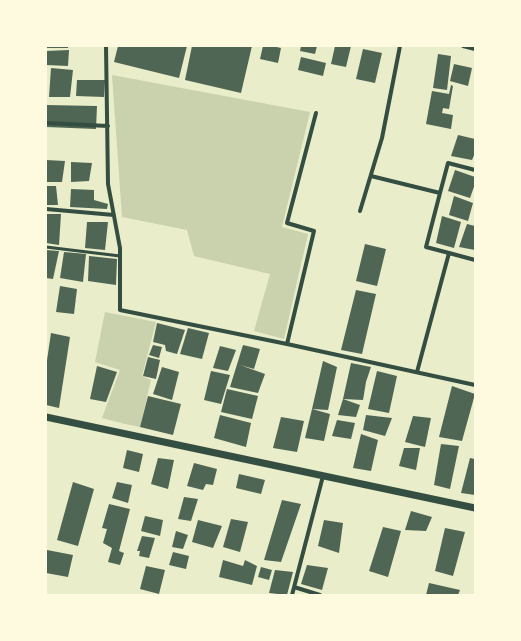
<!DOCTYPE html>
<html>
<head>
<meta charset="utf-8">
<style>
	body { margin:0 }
	#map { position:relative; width:521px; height:641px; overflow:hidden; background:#e9edc9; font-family:Georgia,serif }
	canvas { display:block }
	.frame { position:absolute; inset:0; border:47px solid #fefae0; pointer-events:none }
</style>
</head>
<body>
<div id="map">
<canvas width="521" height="641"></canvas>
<div class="frame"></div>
</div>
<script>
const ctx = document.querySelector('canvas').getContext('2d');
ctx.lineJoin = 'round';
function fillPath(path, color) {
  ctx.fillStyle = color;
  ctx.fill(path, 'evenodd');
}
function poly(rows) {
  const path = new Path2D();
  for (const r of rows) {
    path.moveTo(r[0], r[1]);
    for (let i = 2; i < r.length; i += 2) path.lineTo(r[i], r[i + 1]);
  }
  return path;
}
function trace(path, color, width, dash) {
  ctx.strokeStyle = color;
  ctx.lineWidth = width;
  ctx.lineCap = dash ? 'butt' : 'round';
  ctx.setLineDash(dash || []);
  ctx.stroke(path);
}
fillPath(poly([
	[112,75,310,112,282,227,308,234,284,339,254,331,270,274,194,256,187,230,122,217],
	[105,312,156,322,142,376,151,380,140,427,125,424,102,418,120,370,95,362]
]), '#cad2ad');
fillPath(poly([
	[46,46,68,46,68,48,46,48],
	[118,46,187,46,179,78,114,62],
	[192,46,252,46,241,93,185,80],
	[263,46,272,46,281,48,278,63,260,59],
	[301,46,317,46,315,54,300,51],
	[335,46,351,46,346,67,331,64],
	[363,49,382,53,375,83,356,79],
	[69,50,68,66,46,65,46,51],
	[438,54,451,56,447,90,433,88],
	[301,57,326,63,323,76,298,70],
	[454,64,472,68,468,86,450,81],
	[51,68,73,70,70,97,49,97],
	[77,80,105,80,104,97,76,96],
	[451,85,453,86,449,109,443,108,442,113,453,115,451,129,426,124,432,91,449,94],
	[46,105,97,106,96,129,46,127],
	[458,135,475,139,475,153,472,160,451,156],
	[46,160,65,161,62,182,46,182],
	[71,162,92,163,89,181,71,182],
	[455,170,475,177,475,184,470,198,448,191],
	[46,186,56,186,58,205,46,205],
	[71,189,94,190,94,200,108,204,107,209,70,207],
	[454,196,473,203,468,221,449,215],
	[46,214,61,214,59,245,46,243],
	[442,216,461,222,454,248,436,243],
	[87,222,108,222,105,250,85,248],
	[467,224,475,226,475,250,459,247],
	[365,244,386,249,377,286,356,281],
	[46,250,59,251,53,279,46,278],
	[64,252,86,254,83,282,60,278],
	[89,256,117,259,116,285,88,281],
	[60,286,77,289,74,314,56,312],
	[356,290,376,294,362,354,341,350],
	[157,323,185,330,177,354,166,351,165,345,153,342],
	[188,328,209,333,202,359,180,354],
	[51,333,70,337,59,408,46,405,46,367],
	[153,345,162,347,159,358,149,355],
	[243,345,260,349,254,369,240,365,265,374,258,393,230,387],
	[220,346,236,350,228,371,213,368],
	[148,357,160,360,156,379,143,376],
	[323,361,337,367,328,410,312,409],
	[351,363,371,367,366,382,363,400,343,399],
	[97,366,117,372,106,402,90,399],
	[162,367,179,372,172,400,153,394],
	[211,371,230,375,221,404,204,400],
	[377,371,397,376,389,413,368,409],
	[452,386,475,394,462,441,439,437],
	[227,389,258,396,252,419,221,412],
	[148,396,181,404,173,435,140,427],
	[343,399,360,405,356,417,338,415],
	[312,409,330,414,324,441,305,438],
	[220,415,251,423,246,447,214,438],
	[366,415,392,418,385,436,363,430],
	[413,416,431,418,425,447,405,442],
	[281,417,304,421,297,452,273,448],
	[337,420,355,423,351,439,332,436],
	[361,434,378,440,371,471,353,468],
	[441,444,459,446,450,489,434,485],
	[404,448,420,448,416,470,399,466],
	[127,450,143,454,139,472,123,468],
	[158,458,174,460,168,489,151,484],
	[470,458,475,459,475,495,461,493],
	[194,463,217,469,213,485,206,484,203,490,187,486],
	[239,474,265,480,261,494,236,488],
	[73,482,94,489,78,546,57,540],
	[117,482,132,485,128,503,112,498],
	[184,497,198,499,191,521,178,519],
	[282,500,301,504,281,562,264,560],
	[109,504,130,509,119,551,124,553,120,565,108,562,112,548,103,543,107,529,102,528],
	[411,511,432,517,426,531,405,530],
	[145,516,163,520,160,536,141,531],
	[231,519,248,522,240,552,223,547],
	[198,520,222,526,213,548,192,542],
	[324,520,343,523,339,553,318,546],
	[383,527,401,531,388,577,369,571],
	[445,528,465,532,453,576,435,571],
	[176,531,188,535,183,549,172,547],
	[142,536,155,538,149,558,139,556,140,551,137,551],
	[47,550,73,555,68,577,46,573],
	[173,552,189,556,186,569,169,565],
	[223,560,243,566,245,560,257,566,252,585,219,577],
	[307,565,328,568,322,590,301,584],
	[146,566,165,570,159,594,140,589],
	[261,567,272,570,269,580,258,577],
	[275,570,293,572,287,595,269,593],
	[429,583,460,590,458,595,426,595]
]), '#4f6655');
trace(poly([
	[46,247,120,256]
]), '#344e41', 3);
trace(poly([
	[106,46,108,184,120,248,120,310,287,344,475,385],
	[463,46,475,49],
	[46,123,108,126],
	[371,176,440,193,426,247,449,253,417,372],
	[440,193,448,163,475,170],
	[46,209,114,215],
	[360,211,382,138,400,46],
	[449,253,475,260],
	[287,344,314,231,287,223,316,113],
	[294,587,320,595],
	[292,595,323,476]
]), '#344e41', 4);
trace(poly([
	[46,417,475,508]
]), '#344e41', 7);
</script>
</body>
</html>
